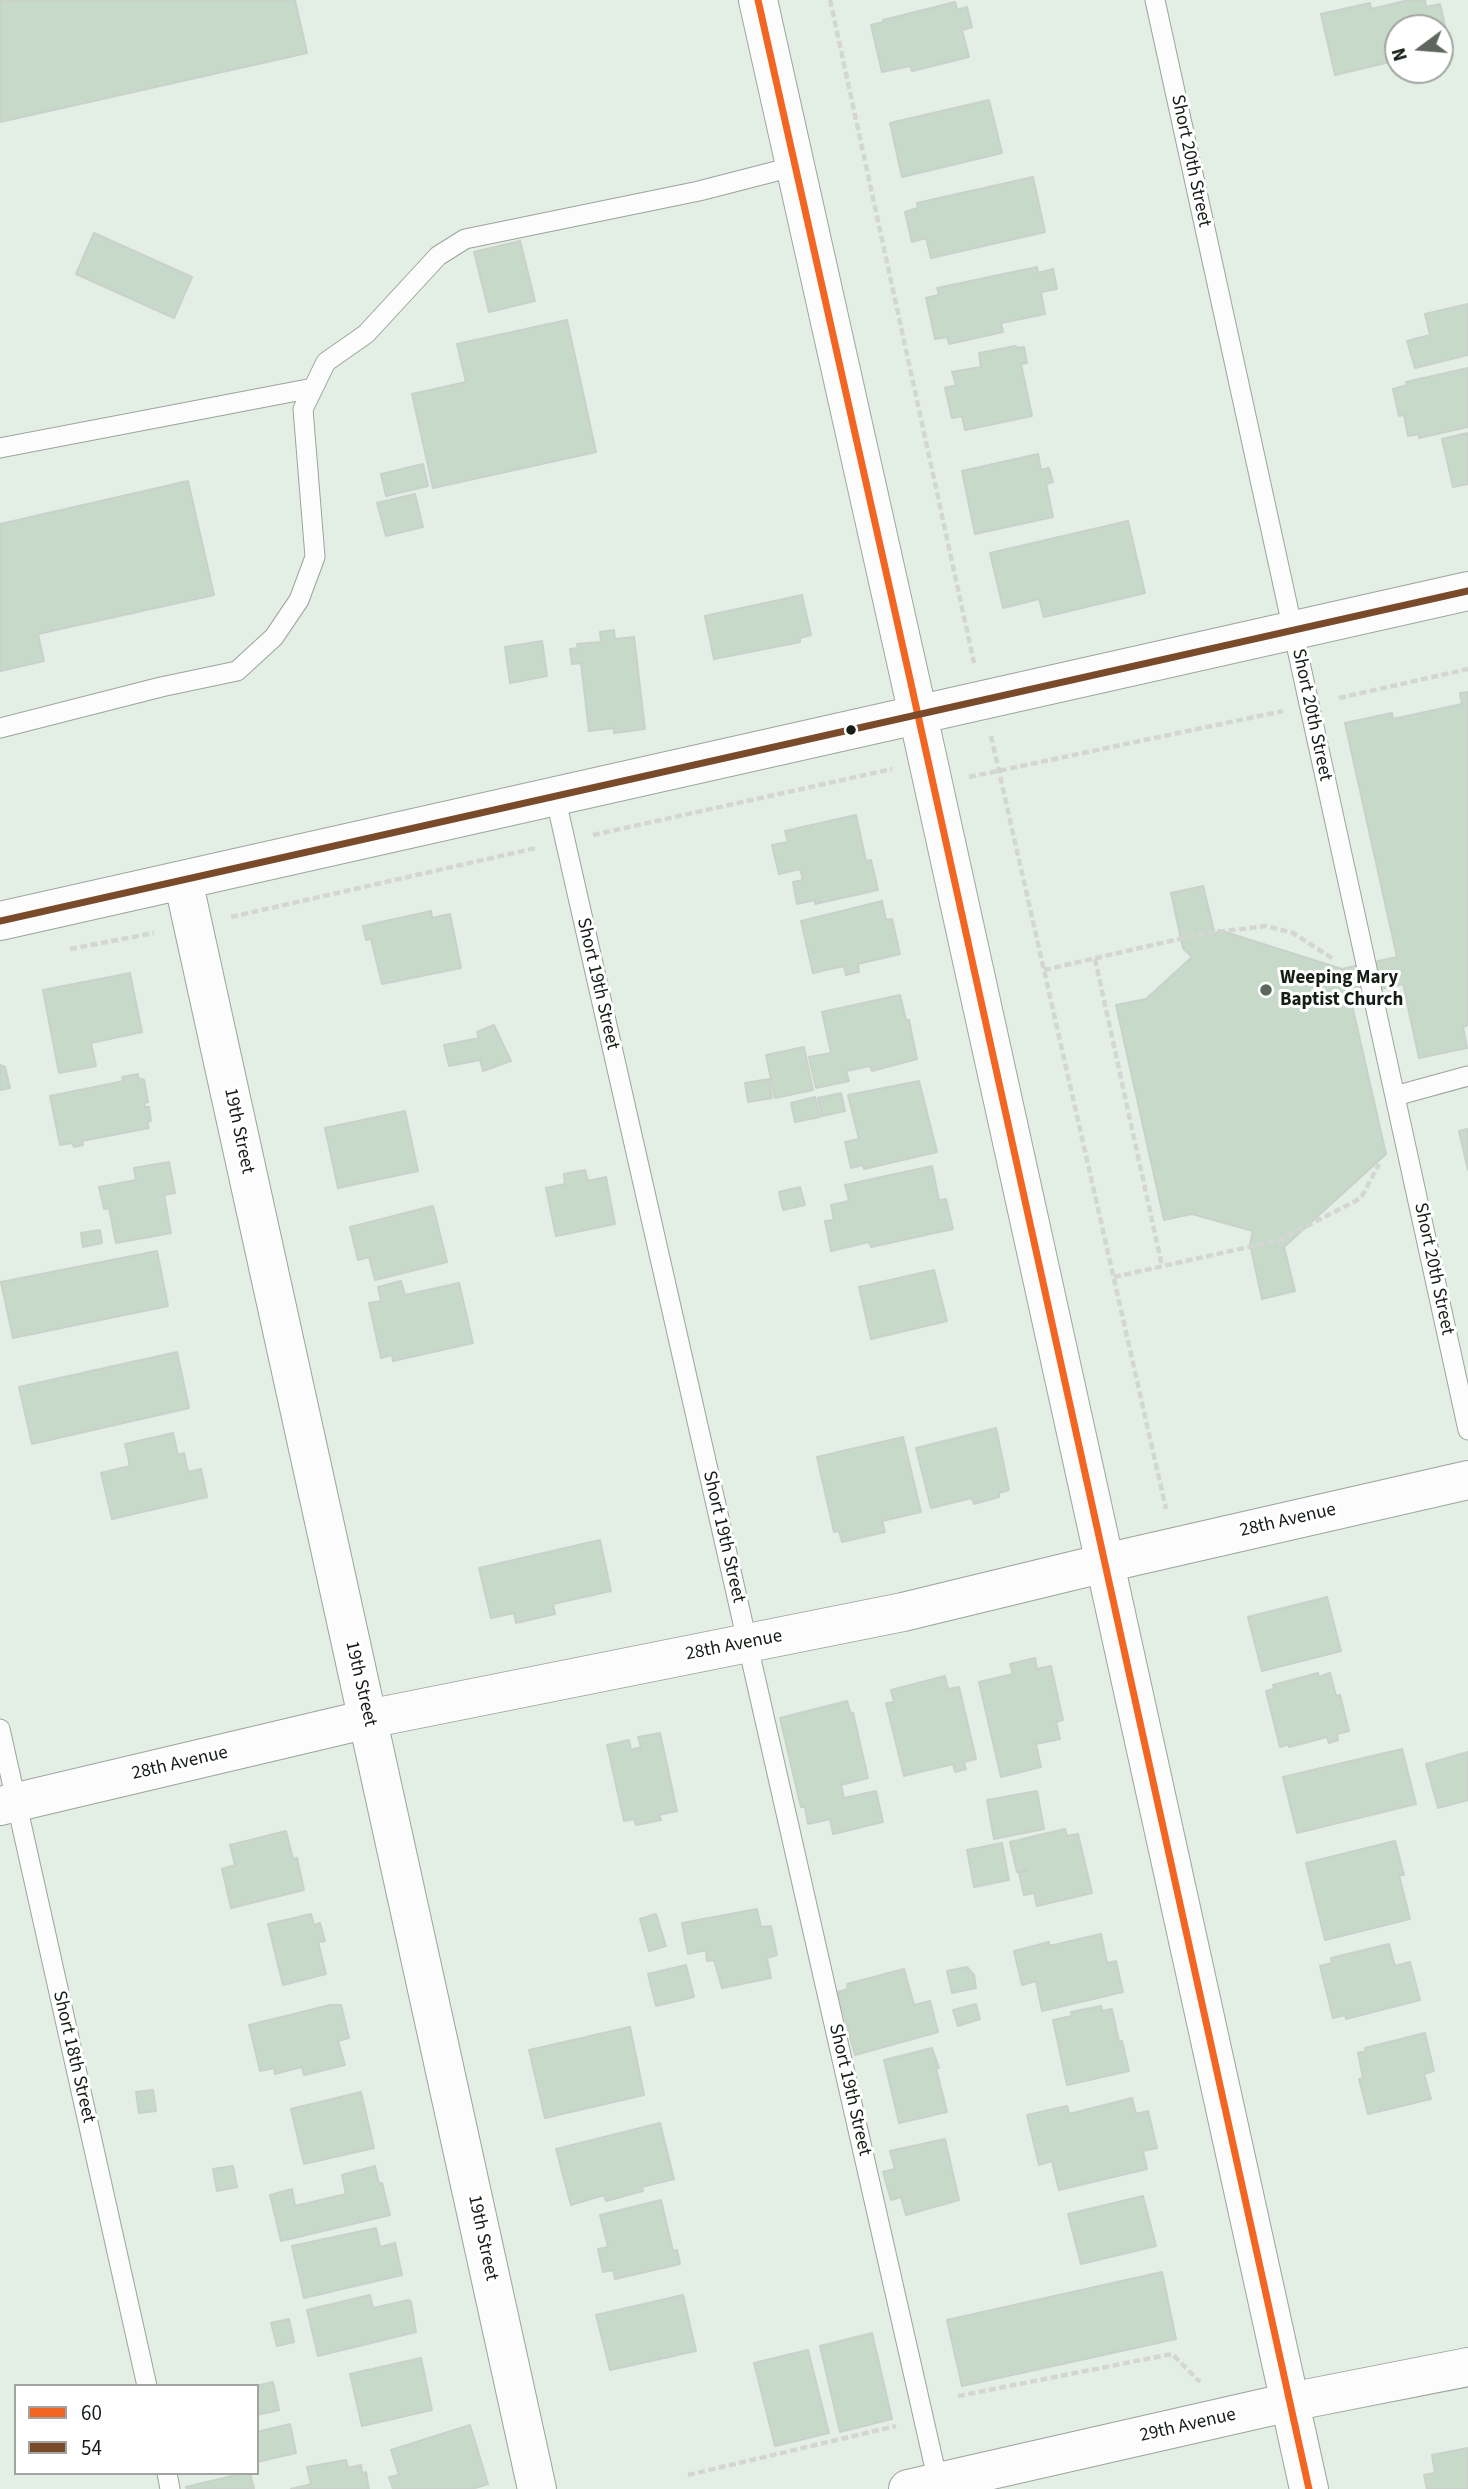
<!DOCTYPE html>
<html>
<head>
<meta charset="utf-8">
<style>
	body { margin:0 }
	#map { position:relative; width:1468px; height:2489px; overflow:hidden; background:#e3eee4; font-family:"Source Sans 3",sans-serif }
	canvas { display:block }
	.legend { position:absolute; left:14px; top:2384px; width:245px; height:91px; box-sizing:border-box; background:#fff; border:2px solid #a2a4a2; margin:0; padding:9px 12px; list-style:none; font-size:21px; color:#161c16 }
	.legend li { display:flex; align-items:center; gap:14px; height:35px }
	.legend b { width:35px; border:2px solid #a2a4a2 }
	.north { position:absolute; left:1384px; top:14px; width:70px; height:70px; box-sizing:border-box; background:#fff; border:2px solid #a2a4a2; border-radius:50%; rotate:254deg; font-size:19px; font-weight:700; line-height:28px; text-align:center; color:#161c16 }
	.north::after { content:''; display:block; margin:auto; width:24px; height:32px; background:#5e665e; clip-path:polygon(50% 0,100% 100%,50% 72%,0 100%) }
</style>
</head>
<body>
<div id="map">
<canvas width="1468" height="2489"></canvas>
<ul class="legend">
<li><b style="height:9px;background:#f26522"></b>60</li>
<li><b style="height:9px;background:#7a4b2a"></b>54</li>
</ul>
<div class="north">N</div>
</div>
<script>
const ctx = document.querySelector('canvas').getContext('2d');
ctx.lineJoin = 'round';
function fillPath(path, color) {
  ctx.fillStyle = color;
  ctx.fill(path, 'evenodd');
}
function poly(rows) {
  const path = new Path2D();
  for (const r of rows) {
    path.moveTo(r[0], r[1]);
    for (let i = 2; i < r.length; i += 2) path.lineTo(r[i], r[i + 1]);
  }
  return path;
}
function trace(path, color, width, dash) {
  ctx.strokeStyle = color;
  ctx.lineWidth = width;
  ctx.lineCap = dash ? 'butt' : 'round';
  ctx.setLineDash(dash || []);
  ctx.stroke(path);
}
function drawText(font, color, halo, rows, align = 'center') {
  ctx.font = font + ' "Source Sans 3",sans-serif';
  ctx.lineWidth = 6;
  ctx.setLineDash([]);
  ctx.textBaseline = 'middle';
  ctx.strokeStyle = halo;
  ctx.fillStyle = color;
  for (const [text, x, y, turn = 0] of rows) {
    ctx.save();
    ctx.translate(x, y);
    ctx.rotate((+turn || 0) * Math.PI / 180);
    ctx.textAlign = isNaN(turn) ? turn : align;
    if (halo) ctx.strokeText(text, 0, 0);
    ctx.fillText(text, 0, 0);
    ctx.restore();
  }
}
const building = poly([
	[0,0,295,0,307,53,0,122,0,0],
	[1409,0,1425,0,1426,7,1440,4,1448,39,1440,41,1440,28,1398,28,1398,60,1335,75,1321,14,1370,3,1371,9,1409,0],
	[955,2,957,10,967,7,972,27,962,30,969,57,912,71,910,66,882,72,871,25,883,22,883,20,955,2],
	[989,100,1002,153,902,177,890,123,989,100],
	[1033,177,1045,232,931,258,926,238,912,242,905,212,918,208,917,203,1033,177],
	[94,233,192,277,174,318,76,274,94,233],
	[520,241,535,301,489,312,474,252,520,241],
	[1037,267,1038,273,1053,269,1057,289,1041,292,1045,314,1001,323,1003,332,949,344,947,337,935,339,926,298,939,295,937,288,1037,267],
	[1468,304,1468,355,1415,368,1407,341,1430,335,1425,314,1468,304],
	[567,320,596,452,433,488,412,394,466,382,457,344,567,320],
	[1016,346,1017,348,1024,347,1027,363,1021,364,1032,416,965,430,962,416,952,418,945,388,956,385,952,372,981,367,979,353,1016,346],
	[1468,368,1468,427,1419,438,1419,434,1408,436,1404,415,1399,416,1393,389,1407,385,1406,382,1468,368],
	[1468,433,1468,484,1453,487,1442,439,1468,433],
	[1038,454,1041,470,1049,468,1053,482,1046,484,1053,517,975,534,962,471,1038,454],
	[423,464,428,486,386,496,381,474,423,464],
	[188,481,214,595,38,634,44,661,0,671,0,524,188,481],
	[415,494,423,527,386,536,377,503,415,494],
	[1128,521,1145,593,1044,617,1039,599,1003,608,990,553,1128,521],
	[802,595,811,635,800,638,800,642,714,659,705,616,802,595],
	[614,630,615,639,634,637,645,729,614,733,614,728,589,731,581,663,572,664,570,649,578,648,577,644,601,642,600,632,614,630],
	[542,641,547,676,510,683,505,647,542,641],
	[1468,692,1468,1025,1463,1027,1467,1048,1419,1058,1403,984,1350,996,1386,1154,1284,1247,1295,1291,1262,1299,1250,1244,1253,1231,1192,1214,1164,1220,1116,1005,1146,999,1192,957,1183,948,1171,893,1203,886,1215,935,1219,930,1342,969,1397,957,1345,723,1392,713,1393,719,1462,704,1460,693,1468,692],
	[856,815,866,861,871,860,878,890,815,904,815,900,797,904,793,882,803,880,800,869,779,874,772,845,788,842,785,831,856,815],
	[882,901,886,920,892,919,900,954,858,964,859,972,846,975,844,966,813,973,801,921,882,901],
	[431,911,432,918,450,914,461,968,382,984,371,939,366,940,363,926,431,911],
	[130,973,142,1032,91,1043,96,1066,59,1073,43,990,130,973],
	[900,995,906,1020,909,1020,917,1059,872,1071,870,1066,846,1071,849,1081,816,1088,809,1057,831,1053,822,1012,900,995],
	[494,1025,511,1061,483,1071,480,1060,449,1066,444,1045,479,1038,477,1032,494,1025],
	[804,1047,813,1090,775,1098,766,1055,804,1047],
	[0,1065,5,1067,10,1088,0,1090,0,1065],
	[138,1074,138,1078,144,1080,148,1102,144,1103,145,1107,149,1107,151,1121,147,1122,149,1128,82,1141,83,1145,74,1147,72,1143,60,1145,50,1096,124,1081,122,1077,138,1074],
	[769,1079,772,1098,748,1102,745,1083,769,1079],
	[919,1081,937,1152,864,1169,863,1165,851,1168,845,1142,859,1139,848,1095,919,1081],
	[841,1093,845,1111,822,1116,818,1098,841,1093],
	[815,1097,820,1117,795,1122,791,1103,815,1097],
	[405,1111,418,1171,338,1188,325,1128,405,1111],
	[1468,1129,1468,1170,1459,1131,1468,1129],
	[169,1162,175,1193,164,1195,171,1233,116,1243,109,1208,104,1209,99,1187,136,1180,134,1168,169,1162],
	[932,1166,939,1200,946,1199,953,1229,871,1247,869,1242,831,1251,825,1221,834,1220,831,1205,849,1201,845,1185,932,1166],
	[585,1170,588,1181,606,1177,615,1224,556,1236,546,1188,565,1184,564,1174,585,1170],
	[800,1187,805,1205,783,1210,779,1192,800,1187],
	[433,1206,447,1262,375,1280,369,1257,358,1260,350,1227,433,1206],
	[100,1230,102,1243,83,1247,81,1233,100,1230],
	[157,1251,168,1306,13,1338,1,1282,157,1251],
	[934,1270,947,1321,871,1339,859,1287,934,1270],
	[401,1281,405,1295,459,1283,473,1343,393,1361,392,1355,381,1358,369,1303,381,1301,378,1287,401,1281],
	[177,1352,189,1408,32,1444,19,1387,177,1352],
	[996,1428,1009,1490,999,1493,999,1497,974,1504,972,1498,931,1508,916,1448,996,1428],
	[173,1433,178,1455,184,1453,188,1472,201,1469,207,1497,112,1519,101,1473,130,1466,125,1444,173,1433],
	[903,1437,921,1512,882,1521,885,1532,842,1542,839,1531,834,1532,817,1457,903,1437],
	[600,1540,611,1591,553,1604,555,1614,516,1623,514,1613,491,1618,479,1568,600,1540],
	[1327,1597,1341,1651,1262,1671,1248,1617,1327,1597],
	[1035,1658,1037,1669,1051,1666,1063,1720,1056,1722,1060,1739,1036,1744,1041,1767,1001,1777,979,1682,1013,1674,1010,1664,1035,1658],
	[1318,1673,1319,1677,1330,1673,1336,1696,1340,1695,1349,1731,1337,1734,1338,1740,1329,1743,1327,1737,1289,1747,1289,1744,1280,1747,1266,1691,1274,1689,1273,1685,1318,1673],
	[945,1676,948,1689,959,1687,976,1759,964,1762,966,1769,955,1772,953,1764,904,1776,886,1703,894,1702,891,1690,945,1676],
	[847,1701,851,1714,853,1713,868,1778,841,1785,844,1798,876,1791,883,1822,833,1834,830,1819,808,1824,805,1807,801,1807,780,1718,847,1701],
	[660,1733,677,1811,659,1815,661,1820,636,1825,634,1819,624,1821,607,1745,629,1740,631,1750,641,1747,638,1737,660,1733],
	[1402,1749,1416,1804,1297,1833,1283,1777,1402,1749],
	[1468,1752,1468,1800,1438,1808,1426,1764,1468,1752],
	[1037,1791,1044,1829,994,1839,987,1800,1037,1791],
	[1065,1829,1067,1836,1078,1834,1092,1893,1037,1906,1034,1893,1024,1895,1019,1873,1029,1869,1017,1872,1010,1842,1065,1829],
	[286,1831,293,1859,297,1858,304,1890,231,1908,222,1869,235,1865,230,1845,286,1831],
	[1395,1841,1404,1875,1399,1875,1410,1919,1325,1940,1306,1863,1395,1841],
	[1002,1843,1009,1880,974,1887,967,1850,1002,1843],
	[757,1909,761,1927,771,1926,777,1955,767,1958,771,1978,722,1988,714,1960,707,1961,706,1950,688,1954,682,1923,757,1909],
	[311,1914,314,1925,320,1923,325,1941,318,1942,326,1974,283,1985,268,1924,311,1914],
	[656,1914,666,1946,649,1951,640,1919,656,1914],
	[1101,1934,1107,1963,1116,1961,1123,1992,1042,2011,1036,1981,1022,1985,1014,1951,1049,1942,1049,1946,1101,1934],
	[1389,1944,1395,1966,1410,1962,1420,2000,1346,2019,1345,2015,1333,2018,1320,1966,1332,1963,1331,1958,1389,1944],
	[686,1965,694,1997,656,2006,648,1974,686,1965],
	[967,1967,974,1975,976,1988,952,1993,947,1971,967,1967],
	[904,1969,914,2005,930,2001,938,2032,855,2055,838,1992,848,1989,847,1984,904,1969],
	[976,2004,980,2019,958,2026,953,2010,976,2004],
	[330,2005,341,2005,349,2038,338,2041,345,2065,304,2075,302,2067,275,2074,274,2068,260,2071,249,2025,330,2005],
	[1101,2006,1102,2011,1112,2009,1119,2042,1122,2041,1129,2071,1067,2085,1053,2020,1072,2016,1071,2012,1101,2006],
	[630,2027,644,2095,545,2118,529,2050,630,2027],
	[1425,2033,1434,2071,1424,2074,1431,2099,1368,2114,1359,2079,1363,2078,1358,2053,1366,2051,1365,2048,1425,2033],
	[932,2048,939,2068,936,2068,947,2112,899,2123,884,2060,932,2048],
	[153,2090,156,2111,139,2113,136,2092,153,2090],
	[361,2092,374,2148,304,2164,291,2109,361,2092],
	[1132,2098,1136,2114,1148,2111,1157,2148,1143,2151,1147,2169,1059,2190,1052,2161,1039,2165,1027,2115,1067,2106,1069,2114,1132,2098],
	[660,2123,674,2179,642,2187,643,2191,606,2201,604,2195,571,2205,556,2149,660,2123],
	[945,2139,959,2200,906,2215,901,2197,891,2200,883,2172,895,2169,890,2151,945,2139],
	[233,2166,237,2187,217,2191,213,2169,233,2166],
	[375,2166,379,2184,382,2183,390,2215,281,2241,270,2195,292,2189,295,2206,346,2194,342,2175,375,2166],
	[1143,2196,1156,2246,1081,2264,1068,2214,1143,2196],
	[661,2200,673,2251,677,2250,680,2264,615,2279,613,2270,603,2272,598,2249,608,2247,600,2215,661,2200],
	[376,2228,380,2247,395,2243,402,2275,304,2298,292,2246,376,2228],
	[1162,2272,1176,2339,962,2386,947,2320,1162,2272],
	[370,2295,373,2308,409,2300,411,2302,416,2332,318,2356,307,2310,370,2295],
	[683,2295,696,2351,610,2370,596,2315,683,2295],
	[289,2319,294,2342,277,2346,271,2323,289,2319],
	[872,2333,892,2419,840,2432,820,2346,872,2333],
	[808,2350,829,2433,775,2446,754,2363,808,2350],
	[421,2358,432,2410,362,2426,350,2374,421,2358],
	[273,2382,279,2410,257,2415,256,2386,273,2382],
	[290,2424,296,2453,257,2462,257,2432,290,2424],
	[470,2425,488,2484,472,2489,393,2489,389,2477,399,2475,391,2450,470,2425],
	[1468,2448,1468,2489,1427,2489,1424,2475,1435,2473,1432,2455,1468,2448],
	[346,2460,348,2468,361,2465,362,2473,366,2472,369,2489,291,2489,311,2484,307,2467,346,2460],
	[245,2473,250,2473,254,2489,187,2489,186,2487,245,2473]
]);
fillPath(building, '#c7dac9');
trace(building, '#c9d1ca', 2);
const service = poly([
	[1155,0,1468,1430],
	[0,448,313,388],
	[0,728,161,687,237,671,274,637,299,600,315,557,303,409,326,362,366,334,438,256,465,239,699,191,796,166],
	[555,796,938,2482],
	[1395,1096,1468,1076],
	[0,1729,147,2386],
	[167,2473,170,2489]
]);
const minor = poly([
	[758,0,910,679,1309,2489],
	[183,880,537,2489],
	[0,921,1468,591],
	[0,1806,368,1719,903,1612,1105,1563,1468,1480],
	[908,2489,1290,2402,1468,2367]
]);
trace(service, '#9ca49c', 21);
trace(minor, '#9ca49c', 40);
trace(poly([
	[830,0,974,663],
	[1339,698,1468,669],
	[991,736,1166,1509],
	[969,777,1283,711],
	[593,835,892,769],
	[231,917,536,848],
	[70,949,154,933],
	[1095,959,1162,1266],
	[1044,970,1201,934,1266,926,1293,933,1335,960],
	[1114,1277,1280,1240,1361,1198,1379,1164],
	[958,2396,1172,2354,1200,2382],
	[688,2475,896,2426]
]), '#d4d6d4', 4.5, [7, 3.5]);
trace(service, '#fbfcfb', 19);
trace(minor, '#fbfcfb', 38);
trace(poly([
	[758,0,910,679,1309,2489]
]), '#f26522', 7);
trace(poly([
	[0,921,1468,591]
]), '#7a4b2a', 7);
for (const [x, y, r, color] of [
	[851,730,6,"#161c16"],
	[1266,990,7,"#5e665e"]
]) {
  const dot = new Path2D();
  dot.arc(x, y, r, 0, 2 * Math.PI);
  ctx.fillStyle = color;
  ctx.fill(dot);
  trace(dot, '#fff', 2.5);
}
drawText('19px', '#161c16', '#fff', [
	["Short 20th Street",1190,161,78],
	["Short 20th Street",1311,715,78],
	["Short 19th Street",597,984,77],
	["19th Street",238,1131,78],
	["Short 20th Street",1433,1269,78],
	["28th Avenue",1288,1521,-13],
	["Short 19th Street",723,1537,77],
	["28th Avenue",734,1646,-11],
	["19th Street",360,1684,77],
	["28th Avenue",180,1764,-13],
	["Short 18th Street",73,2057,77],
	["Short 19th Street",849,2090,77],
	["19th Street",482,2238,78],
	["29th Avenue",1188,2426,-13]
]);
drawText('bold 19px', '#161c16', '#fff', [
	["Weeping Mary",1280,979],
	["Baptist Church",1280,1001]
], 'left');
</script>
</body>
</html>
